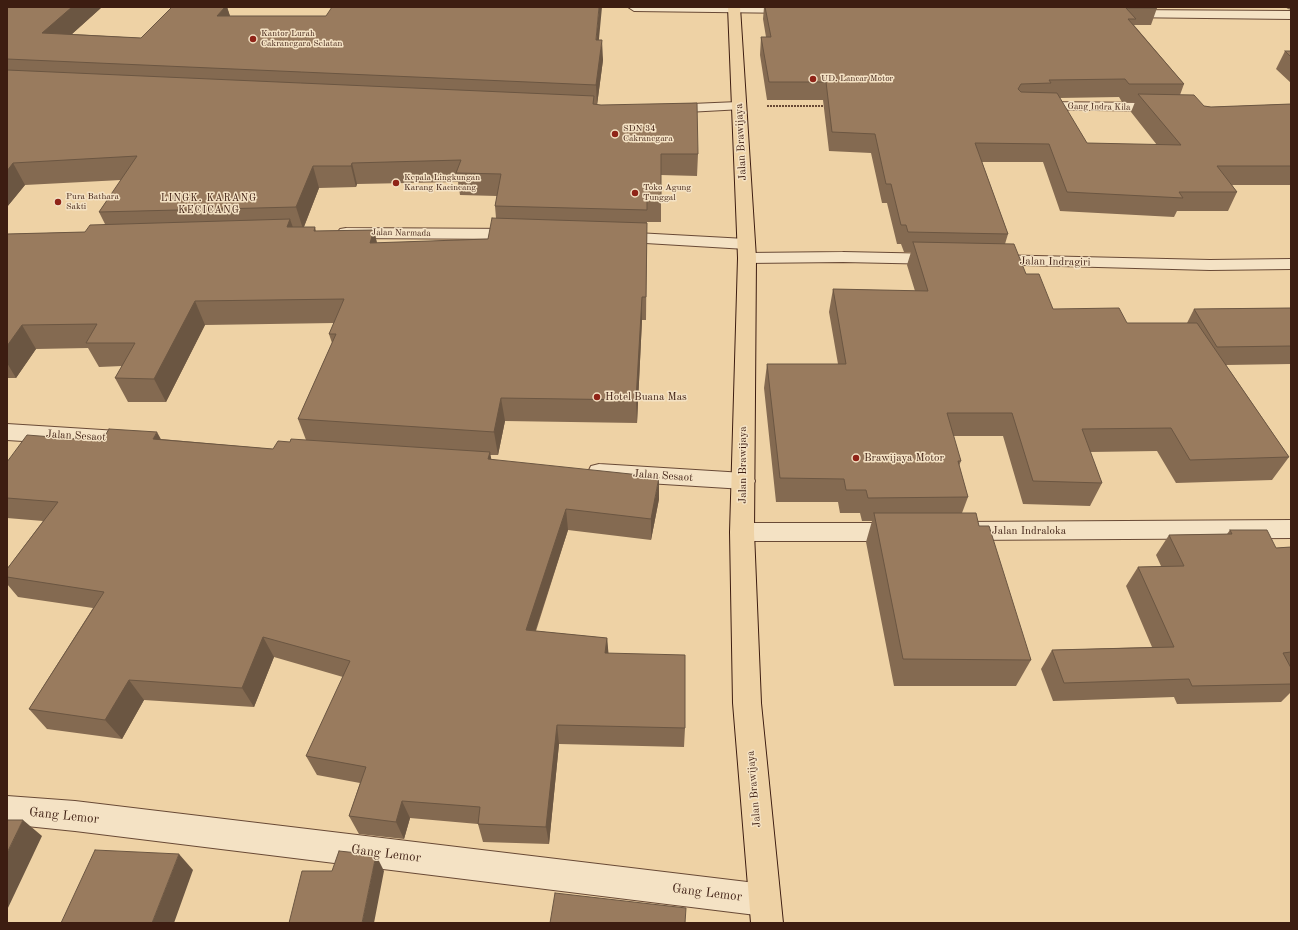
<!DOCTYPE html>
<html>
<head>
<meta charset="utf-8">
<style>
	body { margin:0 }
	#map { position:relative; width:1298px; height:930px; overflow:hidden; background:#eed2a5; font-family:"Old Standard TT",serif }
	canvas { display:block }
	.frame { position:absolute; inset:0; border:8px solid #3d1d11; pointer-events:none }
</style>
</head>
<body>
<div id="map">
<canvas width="1298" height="930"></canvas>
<div class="frame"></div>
</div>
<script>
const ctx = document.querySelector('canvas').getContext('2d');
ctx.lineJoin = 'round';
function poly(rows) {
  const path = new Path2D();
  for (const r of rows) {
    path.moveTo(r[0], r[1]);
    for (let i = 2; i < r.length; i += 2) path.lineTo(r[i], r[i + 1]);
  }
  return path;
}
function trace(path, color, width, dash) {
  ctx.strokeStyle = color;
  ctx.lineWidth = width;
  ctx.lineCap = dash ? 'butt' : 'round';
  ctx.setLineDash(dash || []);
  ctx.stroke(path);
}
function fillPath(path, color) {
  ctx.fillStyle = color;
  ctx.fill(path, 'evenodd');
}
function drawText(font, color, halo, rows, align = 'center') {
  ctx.font = font + ' "Old Standard TT",serif';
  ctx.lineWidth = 3;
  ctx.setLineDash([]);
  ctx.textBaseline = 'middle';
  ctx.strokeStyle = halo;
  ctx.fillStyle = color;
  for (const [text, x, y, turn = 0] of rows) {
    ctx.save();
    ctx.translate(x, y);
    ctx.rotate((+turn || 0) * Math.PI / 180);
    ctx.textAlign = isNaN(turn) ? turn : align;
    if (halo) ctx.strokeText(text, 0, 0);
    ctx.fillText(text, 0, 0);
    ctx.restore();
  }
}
const minor = poly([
	[628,7,799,7,800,9,794,13,634,11,628,7],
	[1124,10,1291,11,1291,19,1120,17,1118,14,1120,11,1124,10],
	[738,102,743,103,745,106,743,109,668,113,663,112,661,109,663,106,668,105,738,102],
	[1034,102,1162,103,1167,104,1169,107,1167,110,1162,111,1029,109,1027,106,1029,103,1034,102],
	[346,228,519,229,525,230,528,234,525,238,519,239,346,238,340,237,337,233,340,229,346,228],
	[618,232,746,239,752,240,755,244,752,248,746,249,612,241,609,237,612,233,618,232],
	[843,252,940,254,946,255,949,259,946,263,940,264,843,262,747,263,741,262,738,258,741,254,747,253,843,252],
	[992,255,1210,260,1291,259,1291,269,1210,270,986,264,983,260,986,256,992,255],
	[7,424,134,432,142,435,145,440,142,445,134,448,7,440,7,424],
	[599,464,744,473,752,475,755,481,752,487,744,489,599,480,591,478,588,472,591,466,599,464],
	[1291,520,1291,538,960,540,952,537,948,531,952,525,960,522,1291,520],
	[742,523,898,523,906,526,910,532,906,538,898,541,742,541,734,538,730,532,734,526,742,523],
	[7,796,75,801,764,884,775,889,780,900,775,911,764,916,75,831,7,824,7,796]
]);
const major = poly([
	[728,7,740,7,756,258,754,532,761,703,783,923,751,923,733,703,730,532,738,258,728,7]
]);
trace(minor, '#694a36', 2);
trace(major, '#3d1d11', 2);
trace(poly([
	[767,106,826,106]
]), '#3d1d11', 1.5, [2, 1]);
fillPath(minor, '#f4e2c4');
fillPath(major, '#eed2a5');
fillPath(poly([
	[7,7,102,7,72,34,141,38,172,7,227,7,230,16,598,40,603,60,597,105,698,154,697,176,661,175,661,222,647,222,646,320,642,320,637,423,505,421,498,455,490,455,491,459,659,499,651,540,568,530,536,631,607,638,608,653,685,728,684,747,559,744,549,844,483,842,478,824,410,818,404,839,359,834,349,816,360,783,317,775,306,756,343,677,274,657,254,707,144,700,122,739,47,729,29,709,93,608,18,597,7,584,7,569,43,521,7,518,7,462,102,441,161,439,273,449,290,442,306,440,298,419,332,343,329,334,334,323,205,325,166,402,128,402,115,378,122,366,99,367,88,348,36,349,16,378,7,378,7,234,85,232,105,224,99,212,121,180,25,185,7,207],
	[458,182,460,195,497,196,495,206,496,218,488,239,377,243,374,230,316,231,315,227,304,227,319,188,356,187,357,184],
	[764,7,1156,7,1157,8,1151,25,1134,25,1184,84,1180,95,1204,106,1211,107,1291,104,1291,185,1232,185,1237,192,1228,211,1177,211,1174,217,1060,211,1043,162,982,162,1008,234,1005,244,1026,274,1053,309,1127,323,1187,323,1194,309,1291,308,1291,364,1226,365,1289,457,1272,480,1176,483,1157,451,1090,452,1102,483,1090,506,1023,504,1003,436,953,436,961,461,959,466,968,497,962,513,979,526,1031,660,1016,686,894,686,866,542,872,521,862,521,860,513,840,513,838,502,776,502,764,388,767,364,838,364,829,312,833,289,915,291,907,265,911,252,904,252,901,244,897,244,887,203,882,203,871,153,829,151,823,100,767,100,760,55,761,37,766,37,763,19],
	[1119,97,1122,102,1135,102,1131,112,1157,145,1087,143,1059,98],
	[1285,7,1291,7,1291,10,1288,9],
	[1285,51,1291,51,1291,83,1276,69],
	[1230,530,1276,548,1291,547,1291,692,1281,702,1177,704,1174,697,1053,701,1041,669,1052,650,1152,647,1126,586,1138,567,1161,566,1156,555,1169,535,1227,534]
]), '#846a51');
fillPath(poly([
	[72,7,102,7,52,52,42,33],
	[225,7,227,7,233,25,217,16],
	[599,7,602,7,597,60,596,40],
	[602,40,603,60,597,105,596,85],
	[13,163,25,185,7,207,7,171],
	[352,163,357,184,356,187,351,166],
	[313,166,319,188,303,229,296,207],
	[290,219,298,242,287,227],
	[374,230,379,253,370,243],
	[642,297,642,320,637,423,636,400],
	[195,301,205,325,166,402,154,379],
	[22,325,36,349,16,378,7,363,7,346],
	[501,398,505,421,498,455,494,432],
	[157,432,169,454,153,439],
	[490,452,494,474,488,459],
	[659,477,659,499,651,540,651,519],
	[566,509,568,530,529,650,526,630],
	[263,637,274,657,254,707,242,688],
	[607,638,609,658,605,653],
	[129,680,144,700,122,739,105,720],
	[557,725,559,744,549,844,546,827],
	[402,801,410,818,404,839,396,822],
	[23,820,42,836,7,910,7,853],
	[179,854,193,870,174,923,152,923],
	[376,855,384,871,374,923,362,923]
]), '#6b5642');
const building = poly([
	[7,7,72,7,42,33,141,38,172,7,225,7,217,16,326,16,332,7,599,7,596,40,602,40,596,85,7,59,7,7],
	[765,7,1156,7,1157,8,1126,8,1136,19,1128,19,1184,84,1129,84,1125,79,1049,80,1051,83,1021,84,1018,89,1021,92,1057,93,1087,143,1181,145,1138,94,1194,95,1204,106,1211,107,1291,104,1291,166,1217,166,1237,192,1179,192,1183,198,1067,192,1049,144,975,143,1008,234,908,232,906,225,901,225,891,184,886,184,875,134,832,132,826,82,769,82,761,37,771,37,765,7],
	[1285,51,1291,51,1291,57,1285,51],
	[7,70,594,96,593,104,601,105,697,103,698,154,661,154,661,200,647,200,647,210,495,206,501,174,456,173,461,160,352,163,351,166,313,166,296,207,99,212,137,156,13,163,7,171,7,70],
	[492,218,647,223,646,297,642,297,636,400,501,398,494,432,298,419,336,334,329,334,344,299,195,301,154,379,115,378,135,343,86,343,97,324,22,325,7,346,7,234,85,232,90,225,290,219,287,227,315,227,314,231,374,230,370,243,488,239,492,218],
	[913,242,1014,244,1026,274,1039,274,1053,309,1119,308,1127,323,1197,323,1289,457,1190,460,1171,428,1082,429,1102,483,1033,481,1012,413,947,413,961,461,958,461,968,497,868,498,866,490,846,490,844,479,780,478,767,364,846,364,833,289,928,291,913,242],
	[1291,308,1291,346,1217,347,1194,309,1291,308],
	[109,429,157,432,153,439,273,449,278,441,290,442,291,439,490,452,488,459,659,477,651,519,566,509,526,630,607,638,605,653,685,655,685,728,557,725,546,827,478,824,480,807,402,801,396,822,349,816,366,767,306,756,350,661,263,637,242,688,129,680,105,720,29,709,104,592,7,577,7,569,58,502,7,498,7,462,27,435,102,441,109,429],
	[874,513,976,513,979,526,989,526,1031,660,903,659,874,513],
	[1230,530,1267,530,1276,548,1291,547,1291,652,1283,653,1291,668,1291,684,1192,686,1189,679,1064,683,1052,650,1174,647,1138,567,1184,566,1169,535,1232,534,1230,530],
	[7,820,23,820,7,853,7,820],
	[95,850,179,854,152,923,61,923,95,850],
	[339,851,376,855,362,923,289,923,302,871,332,871,339,851],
	[555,893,686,908,685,923,550,923,555,893]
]);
fillPath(building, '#997b5e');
trace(building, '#6b5642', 1);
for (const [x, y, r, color] of [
	[253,39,4,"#8f2418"],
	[813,79,4,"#8f2418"],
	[615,134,4,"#8f2418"],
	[396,183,4,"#8f2418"],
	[635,193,4,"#8f2418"],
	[58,202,4,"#8f2418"],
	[597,397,4,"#8f2418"],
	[856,458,4,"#8f2418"]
]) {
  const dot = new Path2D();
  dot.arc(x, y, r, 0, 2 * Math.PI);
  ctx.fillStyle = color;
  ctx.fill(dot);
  trace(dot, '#f4e2c4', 1.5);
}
drawText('9px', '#3d1d11', '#f4e2c4', [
	["Kantor Lurah",261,34],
	["Cakranegara Selatan",261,44],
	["UD. Lancar Motor",821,79],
	["SDN 34",623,129],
	["Cakranegara",623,139],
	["Kepala Lingkungan",404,178],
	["Karang Kacincang",404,188],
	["Toko Agung",643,188],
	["Tunggal",643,198],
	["Pura Bathara",66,197],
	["Sakti",66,207]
], 'left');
drawText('9px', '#3d1d11', '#f4e2c4', [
	["Gang Indra Kila",1099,107,1],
	["Jalan Narmada",401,233,1]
]);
ctx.letterSpacing = '1px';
drawText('10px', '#3d1d11', '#f4e2c4', [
	["LINGK. KARANG",209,198],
	["KECICANG",209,210]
]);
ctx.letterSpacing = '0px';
drawText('11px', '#3d1d11', '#f4e2c4', [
	["Jalan Brawijaya",741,142,-93],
	["Jalan Indragiri",1055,262,1],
	["Jalan Sesaot",76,436,3],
	["Jalan Brawijaya",743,465,-90],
	["Jalan Sesaot",663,476,4],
	["Jalan Indraloka",1029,531],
	["Jalan Brawijaya",754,789,-95]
]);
drawText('11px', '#3d1d11', '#f4e2c4', [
	["Hotel Buana Mas",605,397],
	["Brawijaya Motor",864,458]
], 'left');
drawText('13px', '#3d1d11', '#f4e2c4', [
	["Gang Lemor",64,816,6],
	["Gang Lemor",386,854,7],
	["Gang Lemor",707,893,7]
]);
</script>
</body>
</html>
